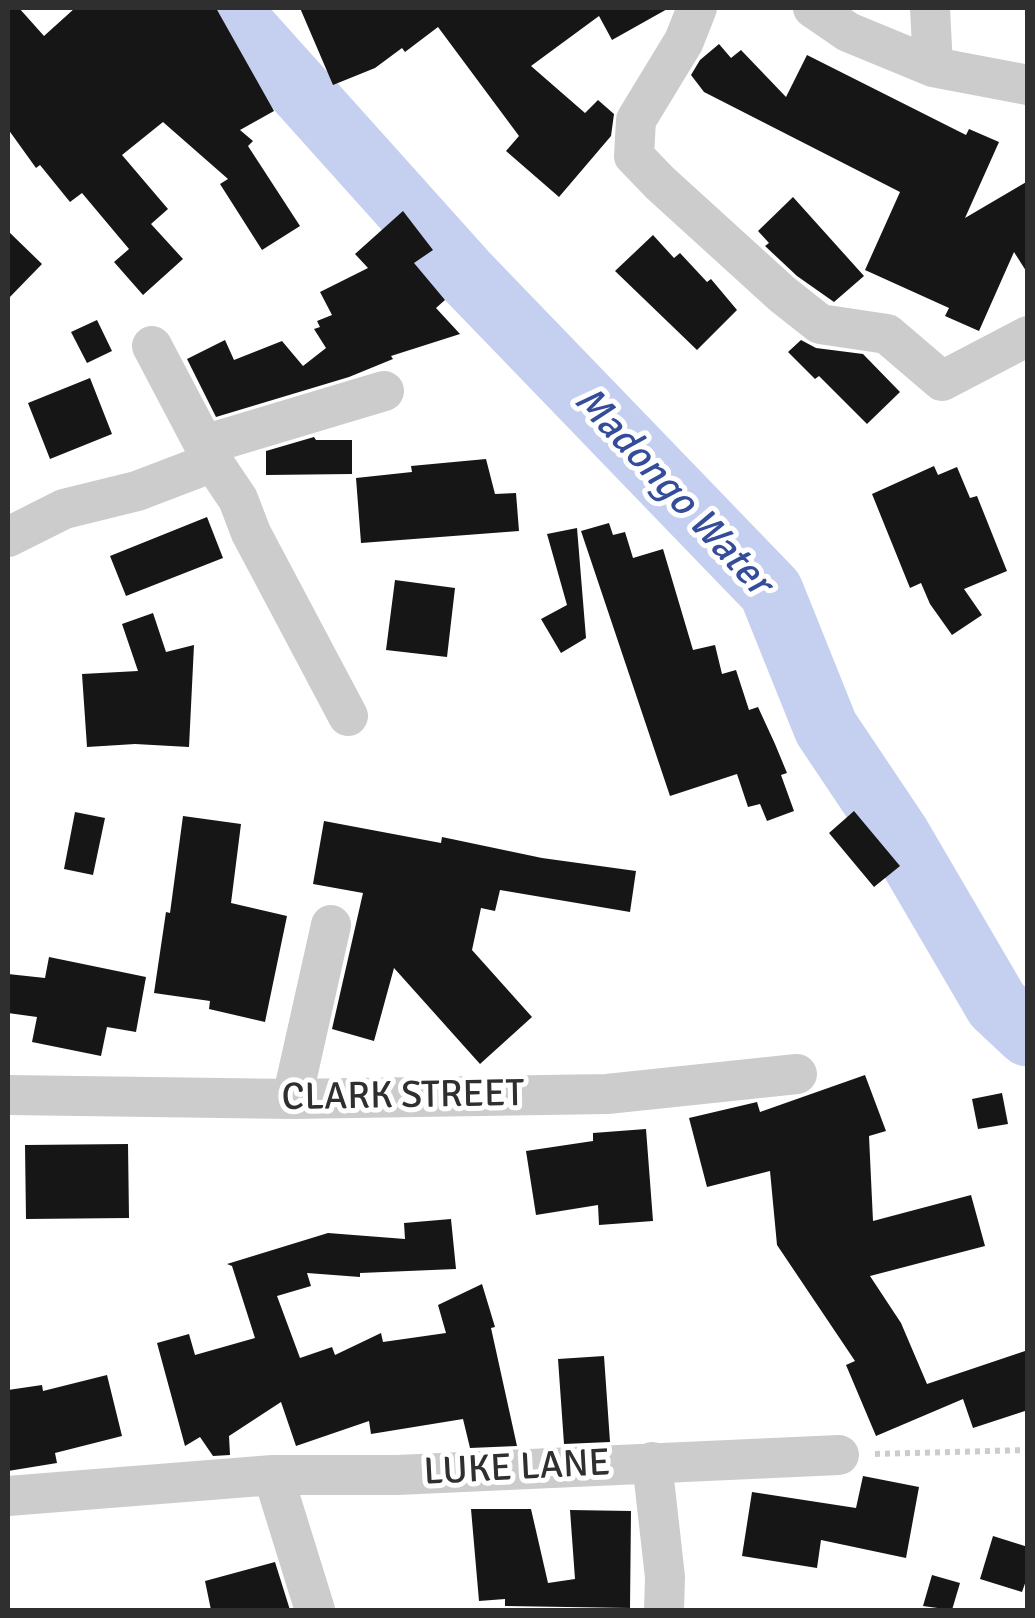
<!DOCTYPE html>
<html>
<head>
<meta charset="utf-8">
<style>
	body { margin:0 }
	#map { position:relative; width:1035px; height:1618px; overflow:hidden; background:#fff; font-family:Signika,sans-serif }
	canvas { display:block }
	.frame { position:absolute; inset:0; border:10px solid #2f2f2f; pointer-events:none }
</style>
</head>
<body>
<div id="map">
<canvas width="1035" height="1618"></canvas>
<div class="frame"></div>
</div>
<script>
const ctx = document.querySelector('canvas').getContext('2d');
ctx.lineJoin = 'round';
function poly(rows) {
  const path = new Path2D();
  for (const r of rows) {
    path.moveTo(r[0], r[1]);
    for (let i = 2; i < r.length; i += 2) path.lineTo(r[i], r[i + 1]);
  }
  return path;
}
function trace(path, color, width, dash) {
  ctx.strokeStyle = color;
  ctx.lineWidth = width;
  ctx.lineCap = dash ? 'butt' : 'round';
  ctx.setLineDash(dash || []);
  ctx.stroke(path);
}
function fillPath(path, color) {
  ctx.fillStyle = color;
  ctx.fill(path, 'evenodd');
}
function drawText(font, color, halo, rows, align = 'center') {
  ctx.font = font + ' Signika,sans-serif';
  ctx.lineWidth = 10;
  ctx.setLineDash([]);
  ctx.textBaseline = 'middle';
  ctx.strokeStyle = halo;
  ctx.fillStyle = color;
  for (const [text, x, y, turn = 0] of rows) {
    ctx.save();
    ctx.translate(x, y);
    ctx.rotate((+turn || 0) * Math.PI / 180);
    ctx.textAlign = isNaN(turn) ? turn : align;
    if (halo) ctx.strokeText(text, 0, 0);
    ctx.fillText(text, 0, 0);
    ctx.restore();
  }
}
trace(poly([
	[233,8,246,30,465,274,771,591,826,728,897,834,997,1005,1028,1034]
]), '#c5cfef', 65);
fillPath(poly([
	[8,8,19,8,44,36,75,8,216,8,274,111,240,130,253,141,248,146,300,226,262,250,220,184,228,179,163,122,122,155,168,209,151,224,183,259,143,295,114,262,129,249,82,193,70,202,40,165,36,168,8,129],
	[300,8,669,8,612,40,599,16,531,66,585,113,598,100,614,114,611,136,559,197,506,151,519,136,438,27,405,52,402,48,375,68,333,85],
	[719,44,731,58,741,50,786,97,807,55,966,135,969,129,999,142,965,218,1028,181,1028,274,1014,252,979,331,945,316,949,308,865,270,900,192,704,92,691,75,700,60],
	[793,197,864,276,834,302,797,276,765,246,769,243,758,231],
	[403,211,433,250,414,263,445,300,436,308,460,334,391,356,393,359,349,377,216,417,187,359,225,340,234,360,282,341,303,366,326,348,314,329,320,327,317,321,332,315,320,292,368,268,355,254],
	[8,231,42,264,8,299],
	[653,235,674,258,680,253,707,282,711,279,737,310,697,350,615,271],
	[97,320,112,351,87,363,71,332],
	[801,340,816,348,863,354,900,392,867,424,819,376,815,379,788,352],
	[90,378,112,434,50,459,28,403],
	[314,437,316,440,352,440,352,474,266,475,266,451],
	[486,459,495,494,516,493,519,531,361,543,356,478,412,472,411,466],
	[934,466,938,475,957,467,970,498,977,496,1007,571,964,589,982,615,952,635,930,604,921,583,910,588,872,494],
	[207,517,223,558,126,596,110,556],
	[609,523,613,535,625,532,633,558,663,549,693,650,715,645,722,674,736,670,749,710,758,707,775,744,787,773,781,775,794,811,767,821,760,804,748,807,737,774,670,796,581,531],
	[577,528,586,638,561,653,541,619,567,605,547,534],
	[395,580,455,588,447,657,386,650],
	[153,613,166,652,194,645,189,747,135,744,87,747,82,674,138,671,122,624],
	[854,811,900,866,874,887,829,833],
	[75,812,105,818,93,875,64,869],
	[183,816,241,824,231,903,287,916,265,1022,209,1009,210,1001,154,993,166,912,170,913],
	[324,821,441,843,442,837,542,858,636,871,630,912,500,890,495,911,481,908,472,950,532,1017,480,1064,394,968,374,1041,332,1029,363,893,313,884],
	[49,957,146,977,136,1032,107,1027,101,1056,32,1042,37,1017,8,1013,8,974,45,978],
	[865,1075,886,1131,869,1136,873,1221,971,1195,985,1246,870,1276,901,1323,927,1384,1028,1350,1028,1410,973,1428,963,1399,876,1436,846,1365,855,1361,777,1245,770,1171,707,1187,689,1118,757,1102,760,1112],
	[1002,1093,1008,1124,978,1129,972,1099],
	[646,1129,653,1221,599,1225,598,1205,536,1215,526,1151,593,1141,593,1133],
	[128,1144,129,1218,26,1219,25,1145],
	[451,1219,456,1269,360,1273,360,1277,307,1273,311,1286,277,1296,300,1358,332,1347,335,1355,381,1333,383,1342,446,1333,438,1305,482,1284,495,1327,491,1328,517,1446,470,1448,463,1419,371,1434,369,1421,296,1446,281,1402,229,1436,230,1455,213,1456,200,1437,185,1446,157,1343,189,1334,195,1355,255,1338,232,1266,227,1264,328,1233,405,1239,404,1223],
	[604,1356,610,1442,564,1444,558,1359],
	[107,1375,122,1436,55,1453,57,1463,8,1471,8,1390,42,1385,43,1391],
	[863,1476,919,1487,906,1558,821,1540,817,1568,742,1556,752,1492,856,1508],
	[471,1509,531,1509,548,1583,575,1579,570,1510,631,1511,630,1608,505,1606,505,1599,479,1601],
	[993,1536,1028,1547,1028,1575,1022,1592,980,1579],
	[275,1562,290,1610,211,1610,205,1581],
	[932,1575,960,1583,952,1610,923,1606]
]), '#161616');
trace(poly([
	[875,1454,1028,1450]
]), '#ccc', 6, [5, 5]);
trace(poly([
	[697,8,684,41,636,120,634,156,660,183,782,294,820,324,887,334,942,381,1028,336],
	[813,8,848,32,933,67,1028,85],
	[930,8,933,67],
	[152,346,213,462],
	[204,445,384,391],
	[8,537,64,509,137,491,213,462,238,499,251,533,348,716],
	[8,1095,292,1099,607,1094,797,1074],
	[292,1099,331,925],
	[652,1462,665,1577,664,1610],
	[273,1475,315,1610],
	[8,1496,273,1475,397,1475,839,1455]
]), '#ccc', 40);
drawText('38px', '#2f2f2f', '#fff', [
	["CLARK STREET",403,1097,-1],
	["LUKE LANE",517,1469,-3]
]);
drawText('italic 40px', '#344c99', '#fff', [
	["Madongo Water",672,492,47]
]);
</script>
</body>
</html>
